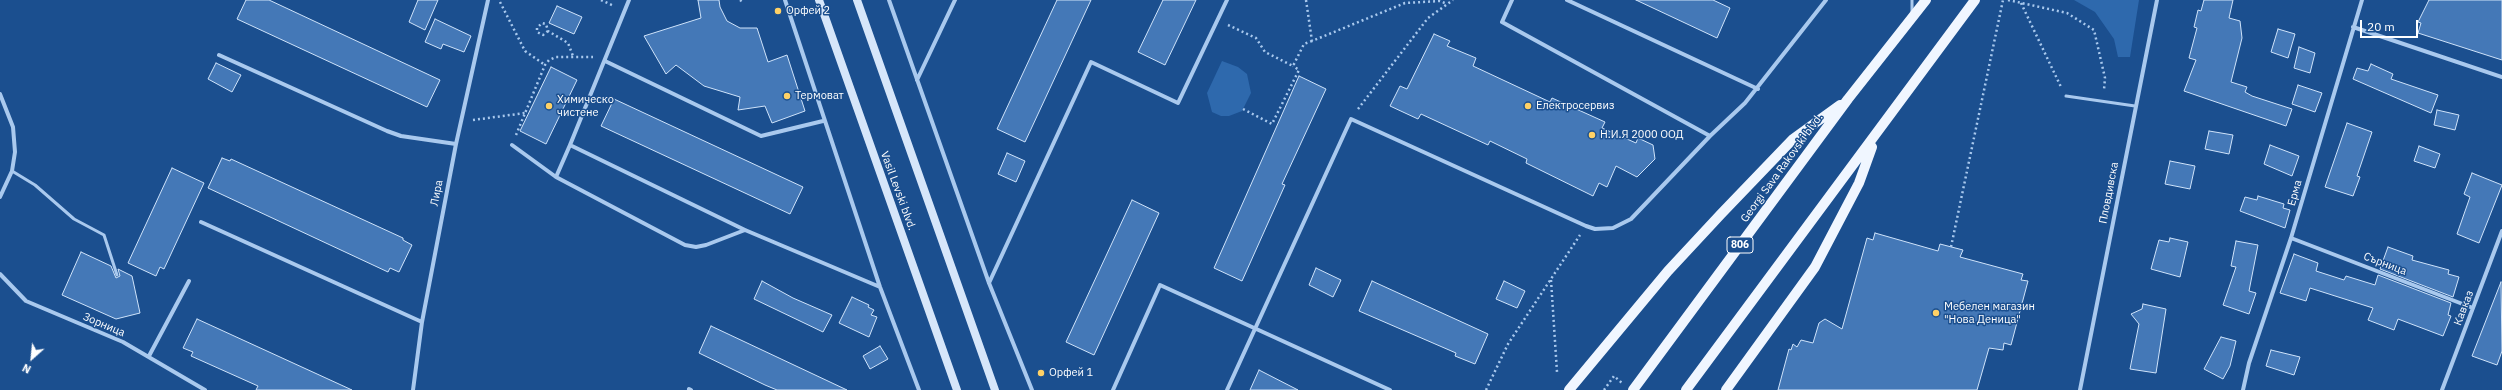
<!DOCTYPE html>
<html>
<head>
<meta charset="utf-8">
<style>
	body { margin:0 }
	#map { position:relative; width:2502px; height:390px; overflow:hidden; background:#1b4f8f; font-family:"IBM Plex Sans",sans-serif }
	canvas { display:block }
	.north { position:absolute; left:12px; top:338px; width:40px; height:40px; -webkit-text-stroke:3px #1b4f8f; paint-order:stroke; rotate:207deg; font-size:11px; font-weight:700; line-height:16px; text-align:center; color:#fff }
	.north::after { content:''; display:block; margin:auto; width:14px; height:18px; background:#fff; clip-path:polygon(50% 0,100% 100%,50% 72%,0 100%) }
	.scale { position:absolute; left:2360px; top:20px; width:58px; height:18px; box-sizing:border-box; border:2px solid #fff; border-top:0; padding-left:5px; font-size:12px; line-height:14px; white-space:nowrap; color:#fff; -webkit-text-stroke:3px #1b4f8f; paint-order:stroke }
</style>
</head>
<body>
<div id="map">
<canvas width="2502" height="390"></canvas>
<div class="north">N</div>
<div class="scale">20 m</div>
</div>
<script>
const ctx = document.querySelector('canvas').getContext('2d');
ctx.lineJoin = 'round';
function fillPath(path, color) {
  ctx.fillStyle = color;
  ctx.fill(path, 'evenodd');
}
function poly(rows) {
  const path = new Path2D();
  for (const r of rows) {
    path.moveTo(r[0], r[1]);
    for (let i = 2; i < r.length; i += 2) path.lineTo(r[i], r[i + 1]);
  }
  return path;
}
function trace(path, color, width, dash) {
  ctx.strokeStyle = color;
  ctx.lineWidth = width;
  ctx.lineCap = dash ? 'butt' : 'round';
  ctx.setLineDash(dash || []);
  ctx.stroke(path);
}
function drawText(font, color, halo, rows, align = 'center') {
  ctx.font = font + ' "IBM Plex Sans",sans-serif';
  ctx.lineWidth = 3;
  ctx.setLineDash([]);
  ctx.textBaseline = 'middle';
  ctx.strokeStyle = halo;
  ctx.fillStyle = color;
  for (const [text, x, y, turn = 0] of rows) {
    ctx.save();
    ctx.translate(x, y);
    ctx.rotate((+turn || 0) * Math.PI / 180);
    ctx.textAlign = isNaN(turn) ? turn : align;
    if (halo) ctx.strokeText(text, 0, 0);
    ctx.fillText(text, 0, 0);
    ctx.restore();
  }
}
fillPath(poly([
	[2074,0,2139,0,2130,57,2118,57,2114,39,2095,12],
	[1222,61,1238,67,1247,74,1251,93,1242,111,1229,116,1221,116,1212,112,1207,93]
]), '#2e69ad');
const building = poly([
	[246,0,269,0,440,80,427,107,237,19,246,0],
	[418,0,438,0,425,30,409,22,418,0],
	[698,0,719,0,720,7,727,21,740,28,757,28,768,62,787,55,805,111,772,123,765,106,738,110,740,97,704,86,676,65,666,74,644,36,701,18,698,0],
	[1057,0,1091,0,1025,142,997,129,1057,0],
	[1163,0,1196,0,1165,65,1138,52,1163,0],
	[1636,0,1713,0,1730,8,1717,38,1636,0],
	[2204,0,2233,0,2229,18,2240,21,2242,38,2231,82,2247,87,2245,92,2252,96,2292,109,2286,126,2184,91,2196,60,2189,58,2197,28,2194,27,2198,10,2201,11,2204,0],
	[2429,0,2502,0,2502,60,2418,33,2421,23,2418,22,2429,0],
	[557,6,582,17,574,34,549,23,557,6],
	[435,19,471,36,464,52,443,44,441,49,425,42,435,19],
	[2278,29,2295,34,2288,58,2271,52,2278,29],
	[1434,34,1450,41,1447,46,1476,58,1473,66,1550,102,1552,98,1605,122,1602,128,1636,143,1638,138,1653,145,1655,159,1637,177,1616,166,1607,187,1599,183,1593,196,1526,163,1527,159,1490,141,1488,145,1421,114,1418,119,1390,106,1400,86,1407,89,1434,34],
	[2299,47,2315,53,2310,73,2294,68,2299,47],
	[216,63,241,75,232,92,208,79,216,63],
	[2371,64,2393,74,2391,79,2438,95,2431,113,2353,79,2357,68,2368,71,2371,64],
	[551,67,577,80,546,144,520,131,551,67],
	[1299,76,1326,89,1282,184,1285,185,1242,281,1214,268,1299,76],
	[2298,85,2322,93,2315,112,2292,104,2298,85],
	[614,99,803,187,790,214,601,126,614,99],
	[2437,110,2459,115,2455,130,2434,125,2437,110],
	[2347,123,2372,132,2357,176,2360,177,2353,196,2325,187,2347,123],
	[2209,131,2233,135,2229,154,2205,149,2209,131],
	[2270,145,2299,156,2292,176,2264,164,2270,145],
	[2419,146,2440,154,2435,168,2414,161,2419,146],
	[1007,153,1025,161,1016,182,998,174,1007,153],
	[222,158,230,161,231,159,403,238,403,240,412,245,399,272,390,268,388,272,208,188,222,158],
	[2170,161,2195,166,2190,189,2165,184,2170,161],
	[172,168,204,183,164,269,160,267,156,276,128,263,172,168],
	[2472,173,2502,185,2479,243,2457,234,2470,197,2464,194,2472,173],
	[2258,196,2284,204,2283,208,2290,210,2285,228,2240,211,2245,197,2257,200,2258,196],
	[1132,200,1159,213,1094,355,1066,342,1132,200],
	[1875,233,1938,251,1940,244,1963,250,1960,257,2023,274,2021,280,2028,281,2011,345,2004,343,2003,350,1989,348,1977,390,1778,390,1789,349,1791,350,1793,344,1797,347,1801,340,1813,343,1819,323,1825,319,1842,329,1867,238,1873,240,1875,233],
	[2170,238,2188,242,2180,277,2151,269,2159,240,2169,242,2170,238],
	[2236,241,2258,245,2249,291,2256,293,2249,314,2223,305,2236,267,2231,266,2236,241],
	[2388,247,2413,256,2412,260,2449,270,2448,274,2459,277,2453,297,2380,269,2388,247],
	[81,252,111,266,116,278,120,276,118,269,132,276,140,313,116,319,62,295,81,252],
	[2294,254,2318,263,2316,271,2344,280,2346,276,2375,285,2378,275,2451,303,2448,315,2451,316,2443,336,2398,319,2394,330,2368,320,2373,308,2310,288,2306,301,2280,293,2294,254],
	[1316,268,1341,280,1333,297,1309,285,1316,268],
	[762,281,793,298,832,315,823,332,754,299,762,281],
	[1372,281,1488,334,1475,364,1455,356,1456,353,1359,311,1372,281],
	[1504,281,1525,291,1517,308,1496,299,1504,281],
	[2501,282,2502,351,2497,365,2472,356,2501,282],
	[852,297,869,305,868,307,874,310,871,315,877,317,869,337,839,323,852,297],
	[2143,304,2166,309,2156,373,2130,369,2139,324,2131,314,2142,309,2143,304],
	[197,319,352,390,256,390,258,386,191,356,193,352,183,348,197,319],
	[711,326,847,390,777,390,765,385,699,353,711,326],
	[2221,337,2236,341,2230,366,2223,379,2204,369,2221,337],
	[880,346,888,359,870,369,863,356,880,346],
	[2271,350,2300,357,2294,375,2266,366,2271,350],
	[1259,370,1298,390,1250,390,1259,370]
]);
fillPath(building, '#4478b7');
trace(building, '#cfe3fa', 1);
trace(poly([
	[601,0,614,6],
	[740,0,743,2],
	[1306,0,1312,41,1405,3,1440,1,1447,4],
	[2008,0,2067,13,2094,30,2105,78,2104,90],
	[500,2,525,51,545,65],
	[2021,3,2061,87],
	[1228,25,1256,38,1265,52,1293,66,1304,44,1312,41],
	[548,31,543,35,537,32,537,28,542,23,546,24,548,31,568,43,573,56],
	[1243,109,1272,124,1299,70,1293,66],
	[1358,109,1428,18,1453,0],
	[473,120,525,113],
	[516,135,545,65,549,60,556,57,593,57],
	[1951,247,2003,0],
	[1551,280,1557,372],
	[1486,390,1508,344,1580,235],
	[1604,390,1614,376,1622,383]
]), '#a9c9ee', 2.5, [2, 3]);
trace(poly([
	[1912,12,1912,0],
	[2066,96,2135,106],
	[12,171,35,185,74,219,104,235,117,275]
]), '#a9c9ee', 3);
trace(poly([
	[785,0,880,287,919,390],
	[889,0,989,283,1032,390],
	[1512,0,1502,22,1710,136],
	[1567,0,1758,89],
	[2353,27,2502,77],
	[219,55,387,131,401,136,456,144],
	[605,61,761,136,823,121],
	[917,80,955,0],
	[0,94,13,127,15,152,12,171,0,197],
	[512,145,556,177,685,245,696,247,706,245,745,230],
	[570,145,629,0],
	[556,177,570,145,745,230,880,287],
	[201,222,422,322],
	[2291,238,2473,308],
	[0,274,26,301,123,342,205,390],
	[989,283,1091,62,1178,103,1227,0],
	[149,356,189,281],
	[689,389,691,390],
	[413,390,422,322,456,144,488,0],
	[1113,390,1160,285,1390,390],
	[1227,390,1351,119,1586,226,1595,229,1613,228,1631,219,1710,136,1745,103,1826,0],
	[2080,390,2157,0],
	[2243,390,2249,363,2291,238,2362,0],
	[2442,390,2502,231]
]), '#a9c9ee', 4);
trace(poly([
	[819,0,957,390],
	[857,0,995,390]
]), '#d6e6fa', 8);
trace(poly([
	[1569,390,1668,271,1721,214,1793,139,1840,105],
	[1633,390,1848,99,1926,0],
	[1686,390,1975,0],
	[1726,390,1815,267,1859,183,1872,147]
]), '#f0f6ff', 10);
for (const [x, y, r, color] of [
	[778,11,4,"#ffd166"],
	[787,96,4,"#ffd166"],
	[549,106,4,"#ffd166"],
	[1528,106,4,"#ffd166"],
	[1592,135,4,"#ffd166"],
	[1936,313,4,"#ffd166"],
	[1041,373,4,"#ffd166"]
]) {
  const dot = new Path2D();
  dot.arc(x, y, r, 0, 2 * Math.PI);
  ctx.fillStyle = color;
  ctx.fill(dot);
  trace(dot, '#1b4f8f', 1.5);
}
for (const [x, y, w] of [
	[1740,245,26]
]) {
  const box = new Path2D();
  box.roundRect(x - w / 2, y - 8, w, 16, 3);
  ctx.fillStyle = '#1b4f8f';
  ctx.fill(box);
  trace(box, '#fff', 1);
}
drawText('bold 10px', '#fff', null, [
	["806",1740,245]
]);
drawText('11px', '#fff', '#1b4f8f', [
	["Орфей 2",786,11],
	["Термоват",795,96],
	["Химическо",557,100],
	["чистене",557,113],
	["Електросервиз",1536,106],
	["Н.И.Я 2000 ООД",1600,135],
	["Мебелен магазин",1944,307],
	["\"Нова Деница\"",1944,320],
	["Орфей 1",1049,373]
], 'left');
drawText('11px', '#fff', '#1b4f8f', [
	["Georgi Sava Rakovski blvd.",1782,168,-54],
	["Vasil Levski blvd.",898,191,70],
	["Лира",437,193,-79],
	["Пловдивска",2109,193,-79],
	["Ерма",2295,193,-74],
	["Сърница",2385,264,21],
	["Кавказ",2464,308,-69],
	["Зорница",104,325,23]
]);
</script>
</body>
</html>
